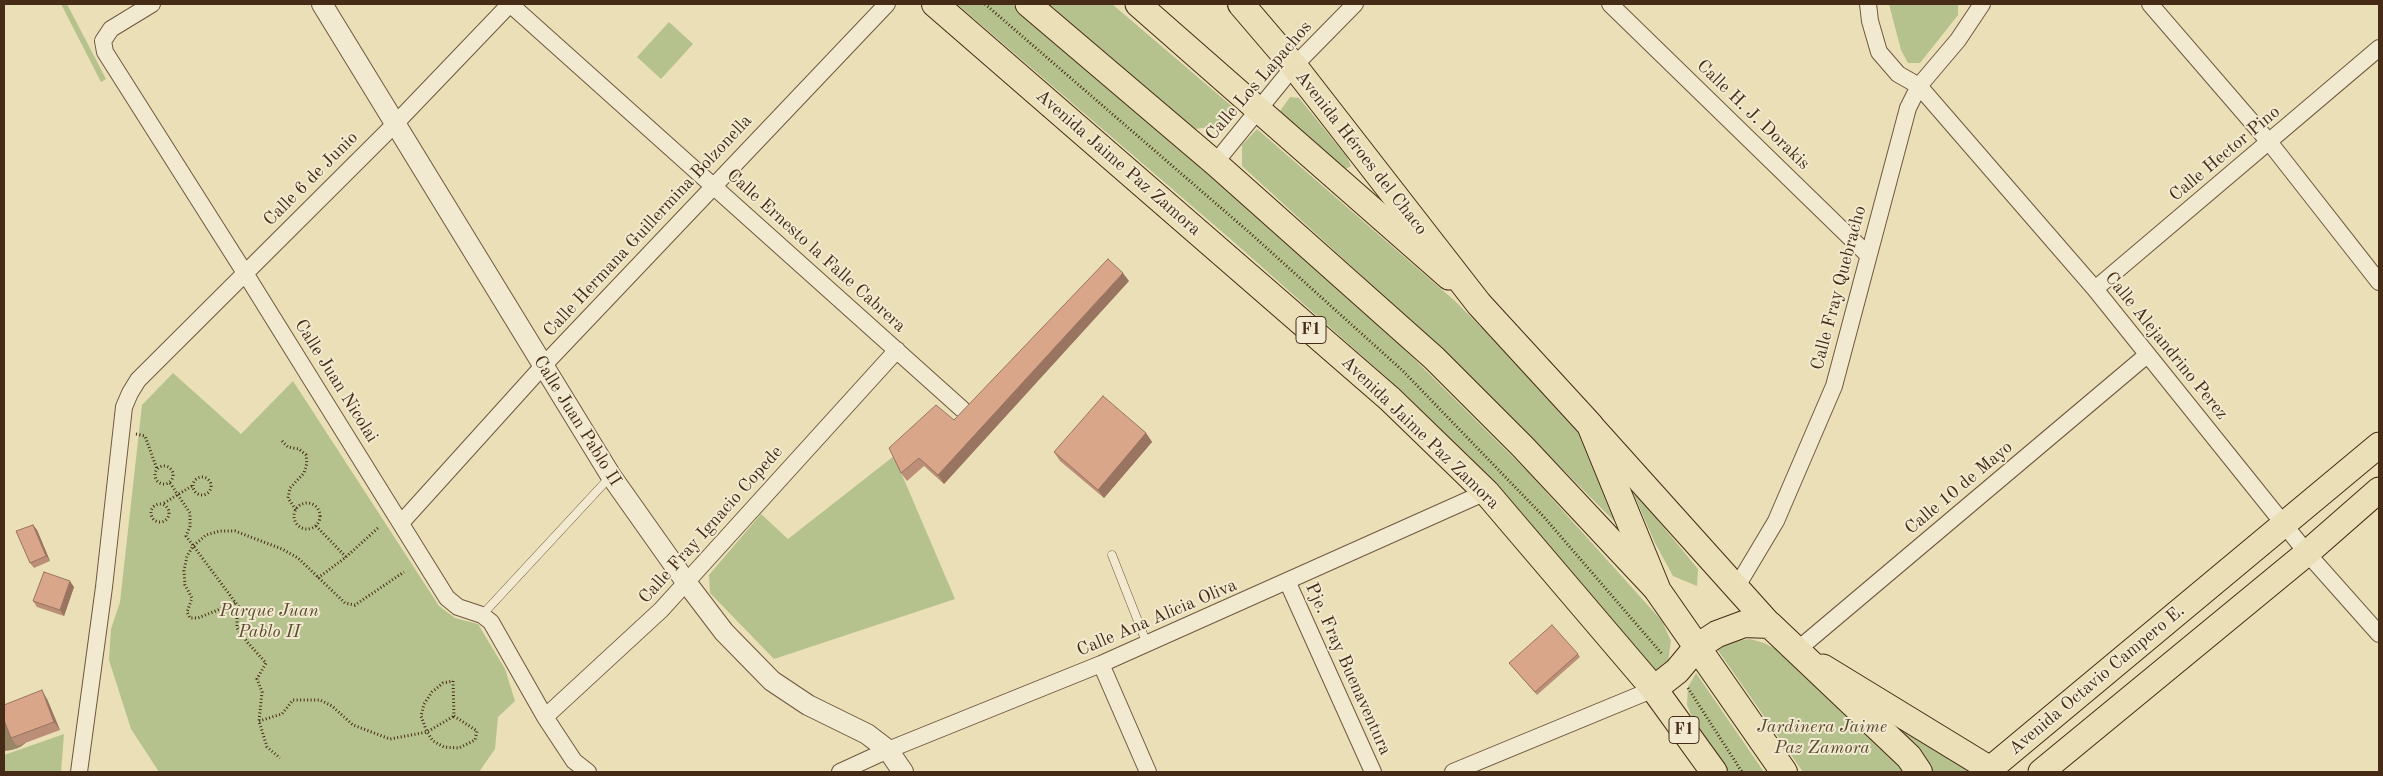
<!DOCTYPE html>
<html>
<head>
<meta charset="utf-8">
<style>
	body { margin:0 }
	#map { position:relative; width:2383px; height:776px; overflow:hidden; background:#eadfb6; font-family:"Old Standard TT",serif }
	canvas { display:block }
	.frame { position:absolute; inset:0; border:5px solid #462b17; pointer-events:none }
</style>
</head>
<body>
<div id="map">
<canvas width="2383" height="776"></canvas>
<div class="frame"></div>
</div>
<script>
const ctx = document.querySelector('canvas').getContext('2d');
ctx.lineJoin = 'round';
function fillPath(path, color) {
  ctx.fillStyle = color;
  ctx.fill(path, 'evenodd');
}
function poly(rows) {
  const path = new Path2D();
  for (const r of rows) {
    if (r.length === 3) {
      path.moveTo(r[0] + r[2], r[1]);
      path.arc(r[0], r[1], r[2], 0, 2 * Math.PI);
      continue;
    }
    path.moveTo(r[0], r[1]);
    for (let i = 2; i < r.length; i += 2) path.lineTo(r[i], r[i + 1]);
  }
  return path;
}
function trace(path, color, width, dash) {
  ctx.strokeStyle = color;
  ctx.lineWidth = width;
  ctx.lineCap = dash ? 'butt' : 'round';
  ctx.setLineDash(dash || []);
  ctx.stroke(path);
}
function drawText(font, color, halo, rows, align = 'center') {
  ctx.font = font + ' "Old Standard TT",serif';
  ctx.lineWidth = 4;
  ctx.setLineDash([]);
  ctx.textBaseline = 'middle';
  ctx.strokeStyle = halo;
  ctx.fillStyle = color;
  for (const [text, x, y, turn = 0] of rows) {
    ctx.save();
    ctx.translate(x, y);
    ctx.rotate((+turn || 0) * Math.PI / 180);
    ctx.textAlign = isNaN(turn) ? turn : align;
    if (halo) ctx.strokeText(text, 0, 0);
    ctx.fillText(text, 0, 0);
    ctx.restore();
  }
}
fillPath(poly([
	[61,4,67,4,106,79,101,82],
	[957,4,1012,4,1263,216,1384,329,1528,472,1662,621,1671,641,1668,662,1655,671,1508,498,1405,394,1235,243],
	[1044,4,1112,4,1234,108,1216,126,1196,129,1179,120],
	[1889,4,1958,4,1958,15,1920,63,1908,63,1901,50],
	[669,22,693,44,661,79,637,57],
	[1290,97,1299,98,1347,157,1351,166,1342,171,1278,114],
	[1257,129,1455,301,1577,424,1622,529,1456,362,1242,166,1242,145],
	[173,373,241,434,293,381,439,606,455,618,478,624,505,669,515,701,498,717,495,749,479,772,159,772,131,729,109,660,111,629,120,602,142,405],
	[894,456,955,599,774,659,710,593,709,575,761,514,788,539],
	[1631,488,1698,569,1697,586,1673,576,1655,543],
	[1750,639,1764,643,1784,653,1907,772,1803,772,1717,649,1735,641],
	[1696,673,1764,772,1726,772,1694,722,1687,705,1688,687],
	[1877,709,1943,755,1970,772,1933,772],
	[64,734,61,772,4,772,4,755]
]), '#b6c28e');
trace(poly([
	[4,728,9,727]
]), '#988566', 46);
const service = poly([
	[1112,555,1147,644],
	[482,615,610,477]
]);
const minor = poly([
	[152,4,111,29,103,41,105,52,245,273,447,598,458,607,482,615,491,622,545,717,574,761,588,772],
	[1610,4,1868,255],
	[1868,4,1870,21,1879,52,1898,74,1919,86,2095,289,2307,553,2379,634],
	[2150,4,2270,143,2379,282],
	[1215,163,1294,66,1355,4],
	[2095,289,2379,48],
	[401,523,542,367,887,4],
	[1288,583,1373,772],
	[1736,588,1776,521,1834,386,1908,108,1919,86,1958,40,1982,4],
	[1796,651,2147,355],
	[1101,664,1148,772],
	[545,717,661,610,897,350],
	[79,772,104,587,124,407,130,393,138,380,395,124,510,4,962,409],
	[840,772,888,750,1101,664,1486,492],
	[1453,772,1654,689]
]);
const tertiary = poly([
	[322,4,611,476,686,582,724,632,772,681,808,705,867,734,888,750,903,772]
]);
const primary = poly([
	[1028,4,1215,163,1434,358,1523,447,1656,589],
	[1138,4,1449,277],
	[1593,428,1770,625],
	[1823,667,1990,769,2379,445],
	[2041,772,2307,553,2379,490]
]);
const trunk = poly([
	[935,4,1390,399,1486,492,1654,689,1714,772],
	[1241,4,1294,66,1479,304,1590,425,1658,591,1784,772],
	[1654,689,1677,671,1697,647,1717,634,1744,624,1770,625,1909,757,1919,772]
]);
trace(service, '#6f583f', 9);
trace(minor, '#6f583f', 18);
trace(tertiary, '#6f583f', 22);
trace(primary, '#462b17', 27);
trace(trunk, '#462b17', 28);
trace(poly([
	[985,4,1250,233,1403,371,1544,517,1663,655],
	[136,434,145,436,157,469],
	[282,441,288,447,299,449,306,455,307,463,304,473,290,488,288,498,296,510],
	[164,475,9],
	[202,486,9],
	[170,483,190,513,190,526,186,536,241,610,237,617,237,628,248,643,266,663,257,679,262,692,259,721,267,747,280,758],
	[164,503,192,486],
	[307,516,13],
	[160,513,9],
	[316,526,346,557],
	[318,578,346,557,379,527],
	[235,603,198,618,190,618,187,612,192,598,185,585,184,571,187,556,193,546,206,535,220,531,235,531,282,549,298,558,345,603,355,605,404,572],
	[453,681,454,716,477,731,475,740,459,748,444,747,433,741,427,732,421,716,424,704,432,692,443,683,453,681],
	[1688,688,1742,772],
	[259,721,282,714,293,700,320,700,332,706,353,725,390,739,427,732,454,716]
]), '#462b17', 3, [1, 2.5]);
trace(service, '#f1ead0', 8);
trace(minor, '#f1ead0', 16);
trace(tertiary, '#f1ead0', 20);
trace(primary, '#eadfb6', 25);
trace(trunk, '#eadfb6', 26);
fillPath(poly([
	[1129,281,944,484,924,466,907,481,901,473,954,420],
	[1146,433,1152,442,1104,498,1060,461,1054,452],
	[33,525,37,530,50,561,34,568,30,563],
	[74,587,64,616,37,607,33,601],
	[1578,654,1580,657,1537,695,1509,663],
	[47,699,60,730,17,746,11,738]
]), '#bb8f77');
fillPath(poly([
	[1123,273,1129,281,944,484,938,475],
	[1146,433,1152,442,1104,498,1098,490],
	[33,525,37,530,50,561,46,556],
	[70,581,74,587,64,616,60,610],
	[42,690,47,699,60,730,54,722]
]), '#987461');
const building = poly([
	[1108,259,1123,273,938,475,919,458,901,473,889,448,936,405,954,420,1108,259],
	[1103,396,1146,433,1098,490,1054,452,1103,396],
	[33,525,46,556,30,563,16,531,33,525],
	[44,572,70,581,60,610,33,601,44,572],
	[1552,625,1578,654,1535,692,1509,663,1552,625],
	[42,690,54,722,11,738,4,720,4,705,42,690]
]);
fillPath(building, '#d9a68a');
trace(building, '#987461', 1);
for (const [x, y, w] of [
	[1311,330,30],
	[1684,730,30]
]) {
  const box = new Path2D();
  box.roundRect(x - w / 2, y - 13.5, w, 27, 4);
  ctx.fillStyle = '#f1ead0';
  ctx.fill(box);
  trace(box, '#462b17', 1);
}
drawText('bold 16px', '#462b17', null, [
	["F1",1311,330],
	["F1",1684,730]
]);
drawText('18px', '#462b17', '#f1ead0', [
	["Calle Los Lapachos",1259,81,-49],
	["Calle H. J. Dorakis",1753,115,44],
	["Avenida Héroes del Chaco",1361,153,52],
	["Calle Hector Pino",2225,154,-40],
	["Avenida Jaime Paz Zamora",1118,163,41],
	["Calle 6 de Junio",311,179,-45],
	["Calle Hermana Guillermina Bolzonella",648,226,-47],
	["Calle Ernesto la Falle Cabrera",816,251,42],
	["Calle Fray Quebracho",1839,288,-75],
	["Calle Alejandrino Perez",2166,346,51],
	["Calle Juan Nicolai",336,381,58],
	["Calle Juan Pablo II",577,421,58],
	["Avenida Jaime Paz Zamora",1420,433,44],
	["Calle 10 de Mayo",1959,488,-40],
	["Calle Fray Ignacio Copede",711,525,-48],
	["Calle Ana Alicia Oliva",1157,618,-23],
	["Pje. Fray Buenaventura",1348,669,66],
	["Avenida Octavio Campero E.",2097,680,-40]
]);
drawText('italic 18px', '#5c492f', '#f1ead0', [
	["Parque Juan",269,611],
	["Pablo II",269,632],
	["Jardinera Jaime",1822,727],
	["Paz Zamora",1822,748]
]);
</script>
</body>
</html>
